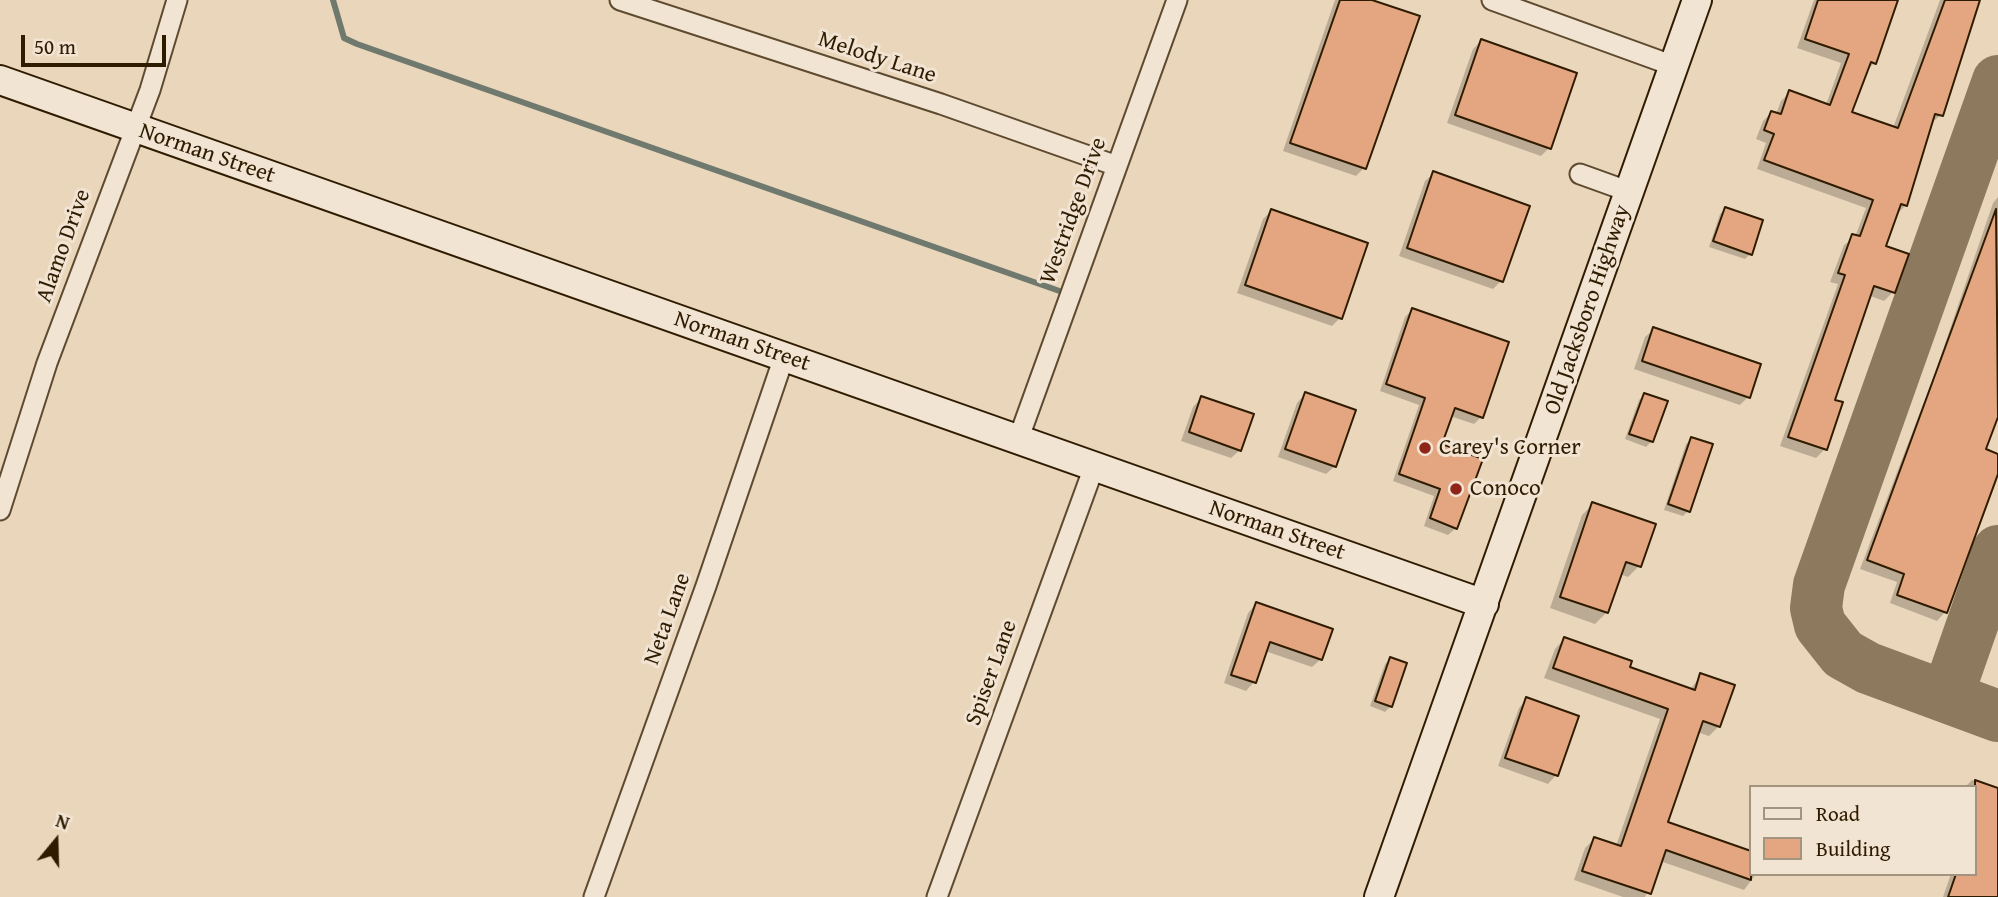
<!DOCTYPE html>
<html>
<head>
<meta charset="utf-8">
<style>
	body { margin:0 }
	#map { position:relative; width:1998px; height:897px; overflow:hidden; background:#ead6bb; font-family:"Gentium Book Plus",serif }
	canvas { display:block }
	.legend { position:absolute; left:1749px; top:785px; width:228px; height:91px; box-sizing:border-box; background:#f1e4d3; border:2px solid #a3947f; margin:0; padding:9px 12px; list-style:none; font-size:21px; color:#2f1c00 }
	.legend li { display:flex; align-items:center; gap:14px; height:35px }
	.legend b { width:35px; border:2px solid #a3947f }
	.north { position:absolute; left:21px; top:806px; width:70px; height:70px; -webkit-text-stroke:5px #f1e4d3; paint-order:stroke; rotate:19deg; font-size:19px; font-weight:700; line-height:28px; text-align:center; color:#2f1c00 }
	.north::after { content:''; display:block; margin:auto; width:24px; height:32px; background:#2f1c00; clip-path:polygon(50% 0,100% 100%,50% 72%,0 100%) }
	.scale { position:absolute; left:21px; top:35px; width:145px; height:32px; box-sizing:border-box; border:4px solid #2f1c00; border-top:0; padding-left:9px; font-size:21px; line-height:24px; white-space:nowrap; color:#2f1c00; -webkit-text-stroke:5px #f1e4d3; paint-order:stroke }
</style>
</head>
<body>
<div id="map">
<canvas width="1998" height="897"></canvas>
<ul class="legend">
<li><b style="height:9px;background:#f1e4d3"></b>Road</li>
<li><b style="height:19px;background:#e3a681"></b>Building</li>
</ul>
<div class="north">N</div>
<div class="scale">50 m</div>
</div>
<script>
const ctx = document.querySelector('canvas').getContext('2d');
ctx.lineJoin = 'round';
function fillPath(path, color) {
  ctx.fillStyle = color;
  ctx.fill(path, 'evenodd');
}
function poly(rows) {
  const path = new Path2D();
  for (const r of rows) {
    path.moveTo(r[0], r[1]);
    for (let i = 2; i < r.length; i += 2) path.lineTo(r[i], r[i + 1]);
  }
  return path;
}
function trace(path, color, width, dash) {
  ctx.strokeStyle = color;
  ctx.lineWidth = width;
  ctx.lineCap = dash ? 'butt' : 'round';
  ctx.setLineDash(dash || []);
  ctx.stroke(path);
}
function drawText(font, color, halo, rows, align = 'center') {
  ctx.font = font + ' "Gentium Book Plus",serif';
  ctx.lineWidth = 6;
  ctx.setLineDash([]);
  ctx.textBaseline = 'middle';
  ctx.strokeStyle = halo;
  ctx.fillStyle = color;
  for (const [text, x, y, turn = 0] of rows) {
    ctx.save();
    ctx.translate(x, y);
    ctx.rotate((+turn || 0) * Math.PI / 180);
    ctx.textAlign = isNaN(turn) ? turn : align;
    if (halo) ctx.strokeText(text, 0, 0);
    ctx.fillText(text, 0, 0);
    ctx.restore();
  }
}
fillPath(poly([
	[1335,0,1367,0,1364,168,1356,176,1283,151],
	[1814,0,1897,0,1874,63,1865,73,1850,113,1893,128,1940,0,1979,0,1941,115,1930,124,1906,205,1897,214,1884,247,1893,292,1884,301,1868,295,1833,401,1825,449,1816,458,1780,446,1838,284,1830,282,1844,245,1855,237,1866,208,1757,169,1766,143,1756,139,1763,121,1771,113,1776,114,1781,101,1790,92,1826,105,1841,63,1797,48],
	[1481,41,1549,148,1541,156,1447,123,1473,49],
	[1434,173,1501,281,1493,289,1399,256,1425,181],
	[1998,197,1998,420,1995,419,1984,451,1998,456,1998,469,1945,612,1937,621,1890,603,1897,582,1860,569,1935,373,1993,203],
	[1726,209,1750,254,1745,259,1709,247,1720,214],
	[1271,211,1340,318,1332,326,1237,293,1263,219],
	[1412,310,1481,417,1474,424,1450,416,1440,445,1456,528,1448,535,1424,526,1434,496,1393,481,1419,405,1380,391,1405,317],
	[1654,329,1748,397,1740,405,1634,369,1645,337],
	[1305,394,1335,466,1326,474,1278,457,1297,403],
	[1644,395,1652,441,1646,447,1625,439,1639,400],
	[1201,398,1240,450,1231,458,1181,441,1193,407],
	[1692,439,1688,511,1683,516,1664,510,1686,444],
	[1593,504,1639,566,1628,577,1620,574,1607,612,1595,624,1550,608,1582,515],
	[1256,604,1321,659,1312,667,1265,651,1254,682,1246,691,1224,683,1248,613],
	[1564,639,1628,668,1690,690,1701,675,1719,726,1709,736,1697,732,1665,823,1751,853,1751,874,1756,874,1744,890,1660,861,1645,897,1623,897,1574,880,1585,848,1594,839,1616,846,1660,719,1544,678,1555,649],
	[1390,659,1391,706,1385,712,1370,706,1385,664],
	[1527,699,1556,775,1548,784,1498,766,1519,708],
	[1972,780,1998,789,1998,897,1943,897,1951,874,1975,874,1975,787,1965,787]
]), '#0003');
trace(poly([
	[333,0,344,38,357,44,1068,294]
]), '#6f796e', 6);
trace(poly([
	[1998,81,1819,585,1816,608,1820,625,1843,654,1868,668,1998,716],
	[1947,697,1998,551]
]), '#8c795e', 52);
const building = poly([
	[1340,0,1372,0,1420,16,1366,169,1290,143,1340,0],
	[1818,0,1898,0,1876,64,1871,62,1852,112,1898,128,1945,0,1980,0,1943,116,1935,114,1907,206,1901,204,1886,246,1909,254,1895,293,1874,286,1835,400,1843,402,1827,450,1788,437,1845,275,1838,273,1852,234,1860,236,1873,200,1764,160,1774,134,1764,130,1771,111,1781,114,1789,90,1830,105,1849,54,1805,39,1818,0],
	[1481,39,1577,73,1551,149,1455,115,1481,39],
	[1433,171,1530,206,1503,282,1407,248,1433,171],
	[1725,207,1763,220,1752,255,1713,241,1725,207],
	[1271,209,1368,243,1342,319,1245,285,1271,209],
	[1996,209,1998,417,1986,449,1998,454,1998,474,1947,613,1897,595,1904,574,1867,560,1996,209],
	[1412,308,1509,342,1483,418,1455,408,1442,444,1483,459,1457,529,1430,518,1440,489,1399,474,1425,398,1386,384,1412,308],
	[1653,327,1761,364,1750,398,1642,361,1653,327],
	[1305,392,1356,410,1336,467,1285,449,1305,392],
	[1644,393,1668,401,1653,442,1629,434,1644,393],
	[1201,396,1254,414,1241,451,1189,432,1201,396],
	[1691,437,1713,444,1690,512,1668,504,1691,437],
	[1592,502,1656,524,1641,567,1626,562,1608,613,1560,597,1592,502],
	[1256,602,1333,629,1322,660,1270,642,1256,683,1231,675,1256,602],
	[1564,637,1632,661,1630,667,1695,690,1700,673,1735,685,1720,727,1703,721,1668,822,1751,851,1751,880,1666,850,1651,894,1582,871,1594,837,1621,846,1668,709,1553,668,1564,637],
	[1390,657,1407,663,1392,707,1375,701,1390,657],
	[1526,697,1579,716,1558,776,1505,758,1526,697],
	[1975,780,1998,788,1998,897,1948,897,1956,874,1975,874,1975,780]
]);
fillPath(building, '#e3a681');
trace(building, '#2f1c00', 2);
const street = poly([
	[620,0,941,104,1117,166],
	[1492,0,1674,66],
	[1580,174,1630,192],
	[1018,440,1177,0],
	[0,510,47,363,150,90,177,0],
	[594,897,706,586,784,357],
	[937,897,1094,467]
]);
const secondary = poly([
	[0,80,1484,604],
	[1379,897,1697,0]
]);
trace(street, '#5e4a2f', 23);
trace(secondary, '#2f1c00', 32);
trace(street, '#f1e4d3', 19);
trace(secondary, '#f1e4d3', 28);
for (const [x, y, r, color] of [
	[1425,448,7,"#8f2418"],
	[1456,489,7,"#8f2418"]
]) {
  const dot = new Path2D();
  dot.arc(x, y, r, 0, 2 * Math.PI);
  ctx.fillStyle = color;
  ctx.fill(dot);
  trace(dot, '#f1e4d3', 2.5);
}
drawText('23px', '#2f1c00', '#f1e4d3', [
	["Melody Lane",877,58,18],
	["Norman Street",207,154,19],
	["Westridge Drive",1074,211,-70],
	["Alamo Drive",64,246,-70],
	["Old Jacksboro Highway",1588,310,-71],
	["Norman Street",742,342,19],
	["Norman Street",1277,531,19],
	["Neta Lane",668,619,-70],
	["Spiser Lane",992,673,-70]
]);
drawText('23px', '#2f1c00', '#f1e4d3', [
	["Carey's Corner",1439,448],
	["Conoco",1470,489]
], 'left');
</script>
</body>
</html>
